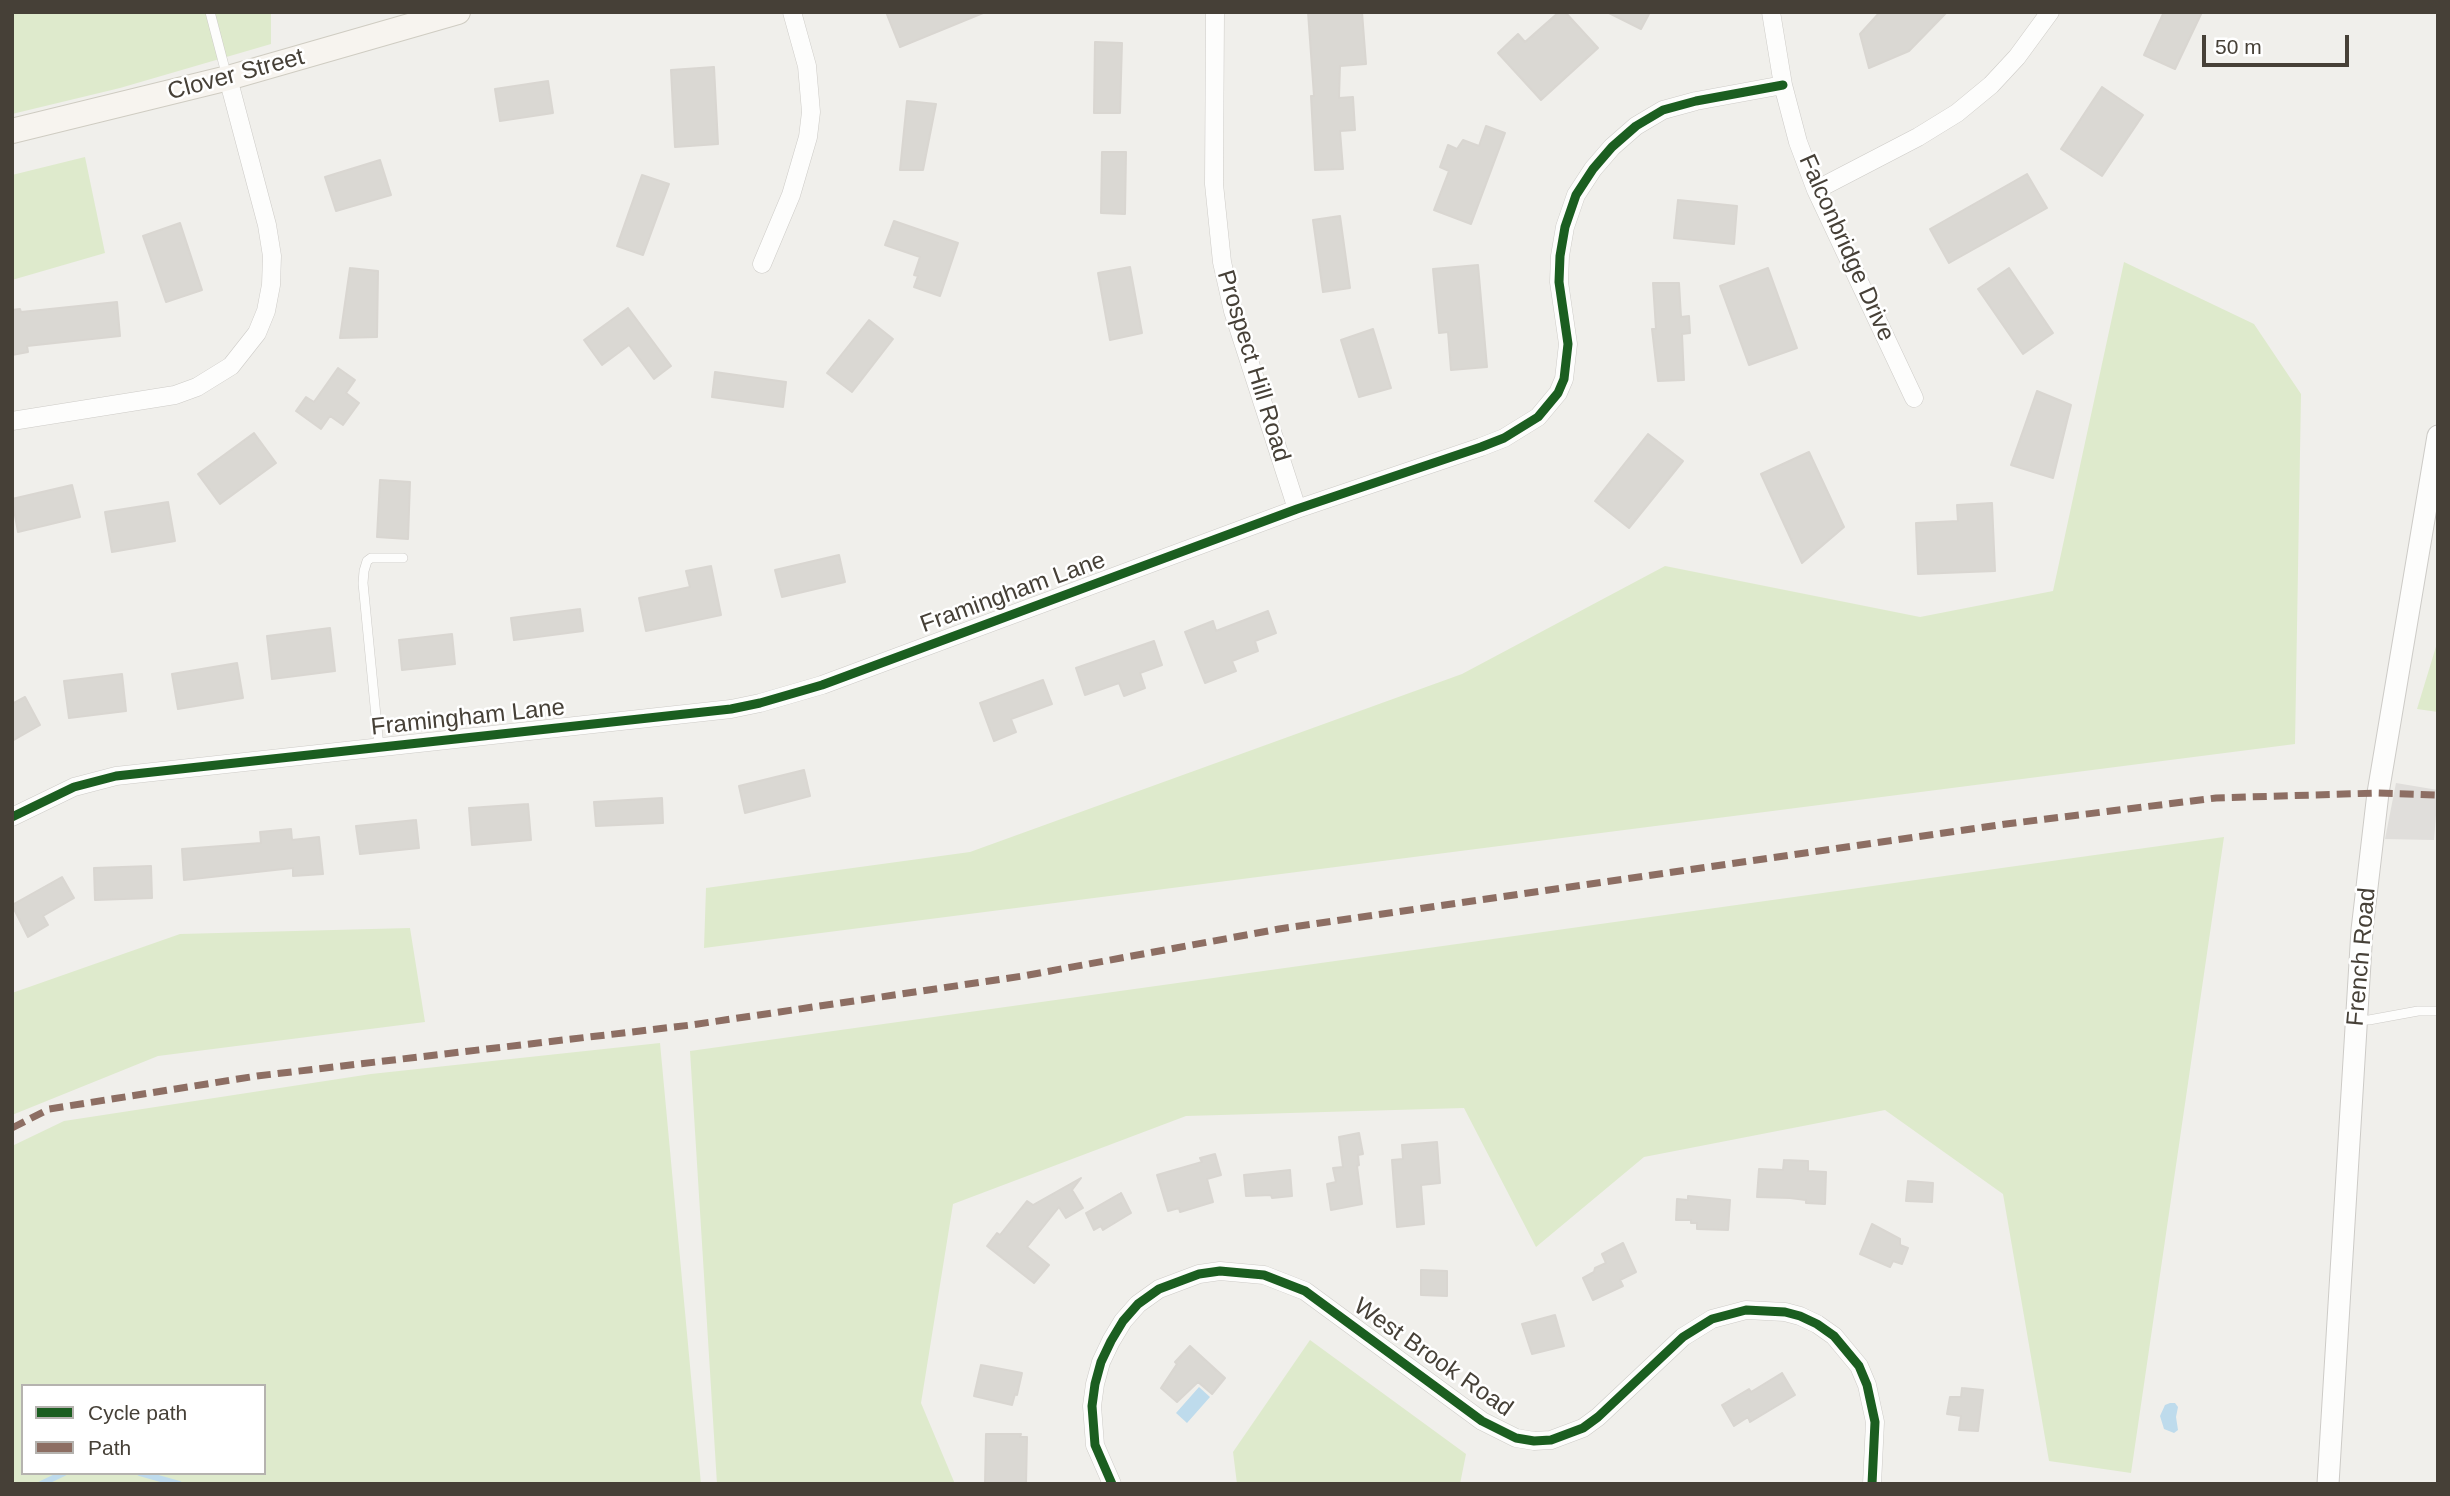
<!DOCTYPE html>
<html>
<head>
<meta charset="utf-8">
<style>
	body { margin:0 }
	#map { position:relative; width:2450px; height:1496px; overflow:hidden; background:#f0efeb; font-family:Helvetica,sans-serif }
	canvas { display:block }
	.frame { position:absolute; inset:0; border:14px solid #464037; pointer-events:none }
	.legend { position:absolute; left:21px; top:1384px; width:245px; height:91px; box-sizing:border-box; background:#fff; border:2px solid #b5b3af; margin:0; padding:9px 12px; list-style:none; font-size:21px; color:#464037 }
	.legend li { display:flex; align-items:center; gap:14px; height:35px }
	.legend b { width:35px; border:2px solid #b5b3af }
	.scale { position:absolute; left:2202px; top:35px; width:147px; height:32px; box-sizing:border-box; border:4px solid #464037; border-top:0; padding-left:9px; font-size:21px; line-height:24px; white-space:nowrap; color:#464037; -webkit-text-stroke:5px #fff; paint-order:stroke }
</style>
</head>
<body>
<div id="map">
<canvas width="2450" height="1496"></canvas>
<div class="frame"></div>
<ul class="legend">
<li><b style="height:9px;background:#1b5e20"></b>Cycle path</li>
<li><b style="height:9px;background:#8d6e63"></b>Path</li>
</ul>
<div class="scale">50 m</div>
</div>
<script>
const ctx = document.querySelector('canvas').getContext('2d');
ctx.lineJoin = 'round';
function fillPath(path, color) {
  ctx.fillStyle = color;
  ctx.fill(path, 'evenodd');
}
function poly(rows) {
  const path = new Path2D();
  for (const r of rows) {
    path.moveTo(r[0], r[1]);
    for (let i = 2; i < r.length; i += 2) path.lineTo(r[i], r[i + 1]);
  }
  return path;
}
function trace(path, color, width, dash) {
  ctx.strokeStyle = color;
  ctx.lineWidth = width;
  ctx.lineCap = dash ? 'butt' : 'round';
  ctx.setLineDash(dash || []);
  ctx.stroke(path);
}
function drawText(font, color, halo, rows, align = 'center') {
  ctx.font = font + ' Helvetica,sans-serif';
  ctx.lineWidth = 5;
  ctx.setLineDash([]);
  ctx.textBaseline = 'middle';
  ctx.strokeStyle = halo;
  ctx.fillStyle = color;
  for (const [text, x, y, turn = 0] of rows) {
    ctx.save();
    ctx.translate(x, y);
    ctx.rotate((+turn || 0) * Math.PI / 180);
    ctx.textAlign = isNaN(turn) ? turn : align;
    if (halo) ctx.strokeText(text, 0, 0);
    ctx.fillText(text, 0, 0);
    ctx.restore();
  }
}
fillPath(poly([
	[12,12,271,12,271,44,120,88,12,114],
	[85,157,105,253,12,280,12,175],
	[2124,262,2254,324,2301,394,2295,744,704,948,706,888,970,852,1462,674,1665,566,1920,617,2053,591],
	[2438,640,2438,712,2417,709],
	[2224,837,2131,1473,2049,1461,2003,1194,1885,1110,1644,1157,1536,1247,1464,1108,1186,1116,953,1204,921,1403,955,1484,717,1484,690,1051],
	[410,928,425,1022,158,1056,12,1115,12,993,180,934],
	[660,1043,701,1484,12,1484,12,1146,64,1121,371,1074],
	[23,1386,264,1386,264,1473,23,1473],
	[1310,1340,1466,1454,1460,1484,1237,1484,1233,1452]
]), '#deeacc');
fillPath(poly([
	[2396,783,2438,790,2434,840,2385,839]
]), '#e0dedb');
fillPath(poly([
	[1199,1387,1210,1397,1187,1423,1176,1413],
	[2170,1403,2175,1403,2178,1407,2176,1417,2178,1430,2174,1433,2164,1429,2160,1416,2165,1405]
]), '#bedbec');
trace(poly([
	[140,1473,179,1484],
	[41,1484,64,1473]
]), '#bedbec', 6);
const building = poly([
	[886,12,983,12,983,13,900,47,886,12],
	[1308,12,1362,12,1366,64,1340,66,1339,98,1353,97,1355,130,1340,131,1343,169,1315,170,1311,96,1314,96,1308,12],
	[1559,12,1565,12,1598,48,1541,100,1498,53,1518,34,1525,42,1559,12],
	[1607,12,1650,12,1641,29,1607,12],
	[1880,12,1947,12,1909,51,1869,68,1860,34,1880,12],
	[2164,12,2202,12,2175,69,2144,55,2164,12],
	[1095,42,1122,43,1120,113,1094,113,1095,42],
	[714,67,718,144,675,147,671,70,714,67],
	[548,81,553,113,500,121,495,89,548,81],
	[2102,87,2143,115,2102,176,2061,149,2102,87],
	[907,101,936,104,923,170,900,170,907,101],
	[1486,126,1505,133,1471,224,1434,210,1449,171,1440,167,1448,145,1457,149,1463,140,1479,146,1486,126],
	[1102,152,1126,152,1125,214,1101,213,1102,152],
	[380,160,391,195,336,211,325,177,380,160],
	[2027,174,2047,208,1949,263,1930,229,2027,174],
	[642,175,669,184,643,255,617,246,642,175],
	[1678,200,1737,206,1734,244,1674,238,1678,200],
	[1340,216,1350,288,1323,292,1313,220,1340,216],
	[894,221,958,243,940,296,914,287,918,276,914,275,920,257,885,245,894,221],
	[180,223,202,290,166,302,143,236,180,223],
	[1478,265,1487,367,1451,370,1448,332,1439,333,1433,269,1478,265],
	[1130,267,1142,333,1110,340,1098,273,1130,267],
	[350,268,378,271,377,337,340,338,350,268],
	[1768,268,1797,348,1749,365,1720,286,1768,268],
	[2009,268,2053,333,2023,354,1978,289,2009,268],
	[1653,283,1679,283,1681,317,1689,316,1690,333,1682,334,1684,380,1658,381,1652,329,1656,329,1653,283],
	[117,302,120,336,27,346,28,352,12,355,12,310,20,309,21,312,117,302],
	[628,308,671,366,654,379,629,345,602,365,584,340,628,308],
	[869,320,893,339,852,392,827,373,869,320],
	[1373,329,1391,388,1359,397,1341,340,1373,329],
	[338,368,355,380,346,393,359,403,343,425,330,416,321,429,296,411,306,397,314,402,338,368],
	[715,372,786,382,783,407,712,397,715,372],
	[2037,391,2071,405,2053,478,2011,465,2037,391],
	[254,433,276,463,220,504,198,474,254,433],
	[1648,434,1683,461,1629,528,1595,501,1648,434],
	[1809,452,1844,527,1802,563,1761,474,1809,452],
	[380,480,410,482,408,539,377,537,380,480],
	[72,485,80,517,18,532,12,499,72,485],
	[168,502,175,541,112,552,105,512,168,502],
	[1992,503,1995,571,1918,574,1916,523,1958,521,1957,505,1992,503],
	[839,555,845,582,782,597,775,570,839,555],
	[711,566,721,615,646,631,639,598,690,587,686,571,711,566],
	[580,609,583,631,514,640,511,618,580,609],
	[1268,611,1276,633,1255,641,1258,651,1232,661,1236,671,1205,683,1185,632,1213,621,1216,631,1268,611],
	[330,628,335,671,272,679,267,636,330,628],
	[452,634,455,664,402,670,399,640,452,634],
	[1154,641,1162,665,1140,673,1145,688,1124,696,1119,683,1085,695,1076,668,1154,641],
	[237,663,243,698,178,709,172,674,237,663],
	[122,674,126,711,69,718,64,681,122,674],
	[1043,680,1052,704,1011,719,1016,732,994,741,980,703,1043,680],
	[25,697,40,725,12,741,12,704,25,697],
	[804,770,810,796,745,813,739,786,804,770],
	[662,798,663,823,596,826,594,802,662,798],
	[528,804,531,840,472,845,469,808,528,804],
	[416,820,419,848,360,854,356,826,416,820],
	[291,829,292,840,319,837,323,874,293,876,293,868,184,880,182,849,261,843,260,832,291,829],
	[151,866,152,898,95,900,94,868,151,866],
	[62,877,74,898,43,916,48,925,28,937,12,905,62,877],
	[1359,1133,1363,1154,1358,1155,1359,1165,1357,1166,1362,1204,1331,1210,1327,1184,1336,1182,1333,1168,1343,1167,1339,1137,1359,1133],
	[1437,1142,1440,1183,1421,1185,1424,1224,1397,1227,1392,1160,1403,1159,1402,1145,1437,1142],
	[1215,1154,1221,1175,1207,1179,1213,1202,1180,1212,1179,1208,1168,1211,1157,1175,1202,1162,1200,1158,1215,1154],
	[1784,1160,1808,1161,1808,1171,1826,1172,1825,1204,1806,1203,1806,1200,1790,1198,1757,1197,1759,1169,1783,1170,1784,1160],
	[1290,1170,1292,1196,1272,1198,1271,1195,1246,1196,1244,1175,1290,1170],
	[1081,1178,1072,1190,1083,1208,1066,1218,1059,1207,1027,1247,1049,1265,1034,1283,987,1246,997,1233,1000,1235,1027,1201,1033,1205,1081,1178],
	[1908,1181,1933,1183,1932,1202,1906,1201,1908,1181],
	[1121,1193,1131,1213,1103,1230,1101,1226,1094,1230,1086,1213,1121,1193],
	[1688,1196,1730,1200,1728,1230,1697,1229,1697,1223,1691,1223,1691,1220,1676,1220,1677,1199,1688,1200,1688,1196],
	[1872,1224,1900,1239,1900,1245,1908,1248,1902,1264,1893,1261,1890,1267,1860,1254,1872,1224],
	[1623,1243,1636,1272,1620,1280,1623,1286,1593,1300,1583,1278,1594,1272,1595,1268,1606,1263,1602,1254,1623,1243],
	[1421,1270,1447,1271,1447,1296,1421,1295,1421,1270],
	[1555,1315,1564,1346,1532,1354,1522,1324,1555,1315],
	[1190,1346,1225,1378,1212,1394,1198,1382,1177,1402,1161,1388,1177,1364,1175,1362,1190,1346],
	[981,1365,1022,1373,1017,1395,1015,1394,1012,1405,974,1396,981,1365],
	[1782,1373,1795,1395,1750,1422,1748,1417,1734,1426,1722,1405,1749,1389,1751,1392,1782,1373],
	[1962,1388,1983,1390,1978,1431,1959,1430,1961,1416,1947,1414,1950,1397,1961,1397,1962,1388],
	[986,1434,1021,1434,1020,1437,1027,1437,1026,1484,985,1484,986,1434]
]);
fillPath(building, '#dad8d3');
trace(building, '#d9d6d1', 2);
const service = poly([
	[210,12,227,77],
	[379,747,363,583,364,571,367,561,371,558,403,558],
	[2356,1020,2369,1020,2418,1011,2438,1011]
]);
const minor = poly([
	[1215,12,1214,184,1222,262,1233,311,1297,509],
	[1771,12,1783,85,1798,142,1816,190,1914,398],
	[1816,190,1918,137,1957,113,1991,85,2017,57,2050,12],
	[762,264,791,195,808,137,811,112,807,66,792,12],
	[12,421,175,395,197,387,231,366,257,333,266,311,271,285,272,256,267,225,228,78],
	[12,817,74,787,116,776,731,709,760,703,822,685,1297,509,1481,447,1504,438,1538,417,1558,393,1564,379,1568,344,1559,282,1560,256,1565,227,1576,195,1593,169,1612,147,1636,126,1663,110,1696,101,1783,85],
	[1112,1484,1095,1445,1092,1406,1095,1384,1101,1362,1111,1341,1123,1321,1138,1304,1159,1289,1199,1274,1220,1271,1264,1275,1305,1291,1482,1421,1516,1438,1534,1441,1551,1440,1583,1428,1598,1417,1683,1337,1712,1319,1746,1310,1785,1312,1800,1316,1817,1324,1834,1336,1859,1366,1867,1385,1875,1422,1872,1484]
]);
const tertiary = poly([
	[2328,1484,2362,930,2378,793,2438,436]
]);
const secondary = poly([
	[12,131,228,78,458,12]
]);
trace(service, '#cdcbc7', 10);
trace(minor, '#cdcbc7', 19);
trace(tertiary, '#cdcbc7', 23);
trace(secondary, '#cfccc2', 26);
trace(service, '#fdfdfc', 9);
trace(minor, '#fdfdfc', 18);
trace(tertiary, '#fdfdfc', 21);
trace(secondary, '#f7f4ef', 24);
trace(poly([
	[12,1128,49,1109,257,1076,691,1025,1023,976,1279,929,2006,824,2216,798,2378,793,2438,795]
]), '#8d6e63', 7, [14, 7]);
trace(poly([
	[12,817,74,787,116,776,731,709,760,703,822,685,1297,509,1481,447,1504,438,1538,417,1558,393,1564,379,1568,344,1559,282,1560,256,1565,227,1576,195,1593,169,1612,147,1636,126,1663,110,1696,101,1783,85],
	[1112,1484,1095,1445,1092,1406,1095,1384,1101,1362,1111,1341,1123,1321,1138,1304,1159,1289,1199,1274,1220,1271,1264,1275,1305,1291,1482,1421,1516,1438,1534,1441,1551,1440,1583,1428,1598,1417,1683,1337,1712,1319,1746,1310,1785,1312,1800,1316,1817,1324,1834,1336,1859,1366,1867,1385,1875,1422,1872,1484]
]), '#1b5e20', 9);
drawText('24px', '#464037', '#fff', [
	["Clover Street",236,75,-15],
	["Falconbridge Drive",1846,248,66],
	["Prospect Hill Road",1253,366,73],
	["Framingham Lane",1013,593,-20],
	["Framingham Lane",468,718,-6],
	["French Road",2362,957,-85],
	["West Brook Road",1433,1358,35]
]);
</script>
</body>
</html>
